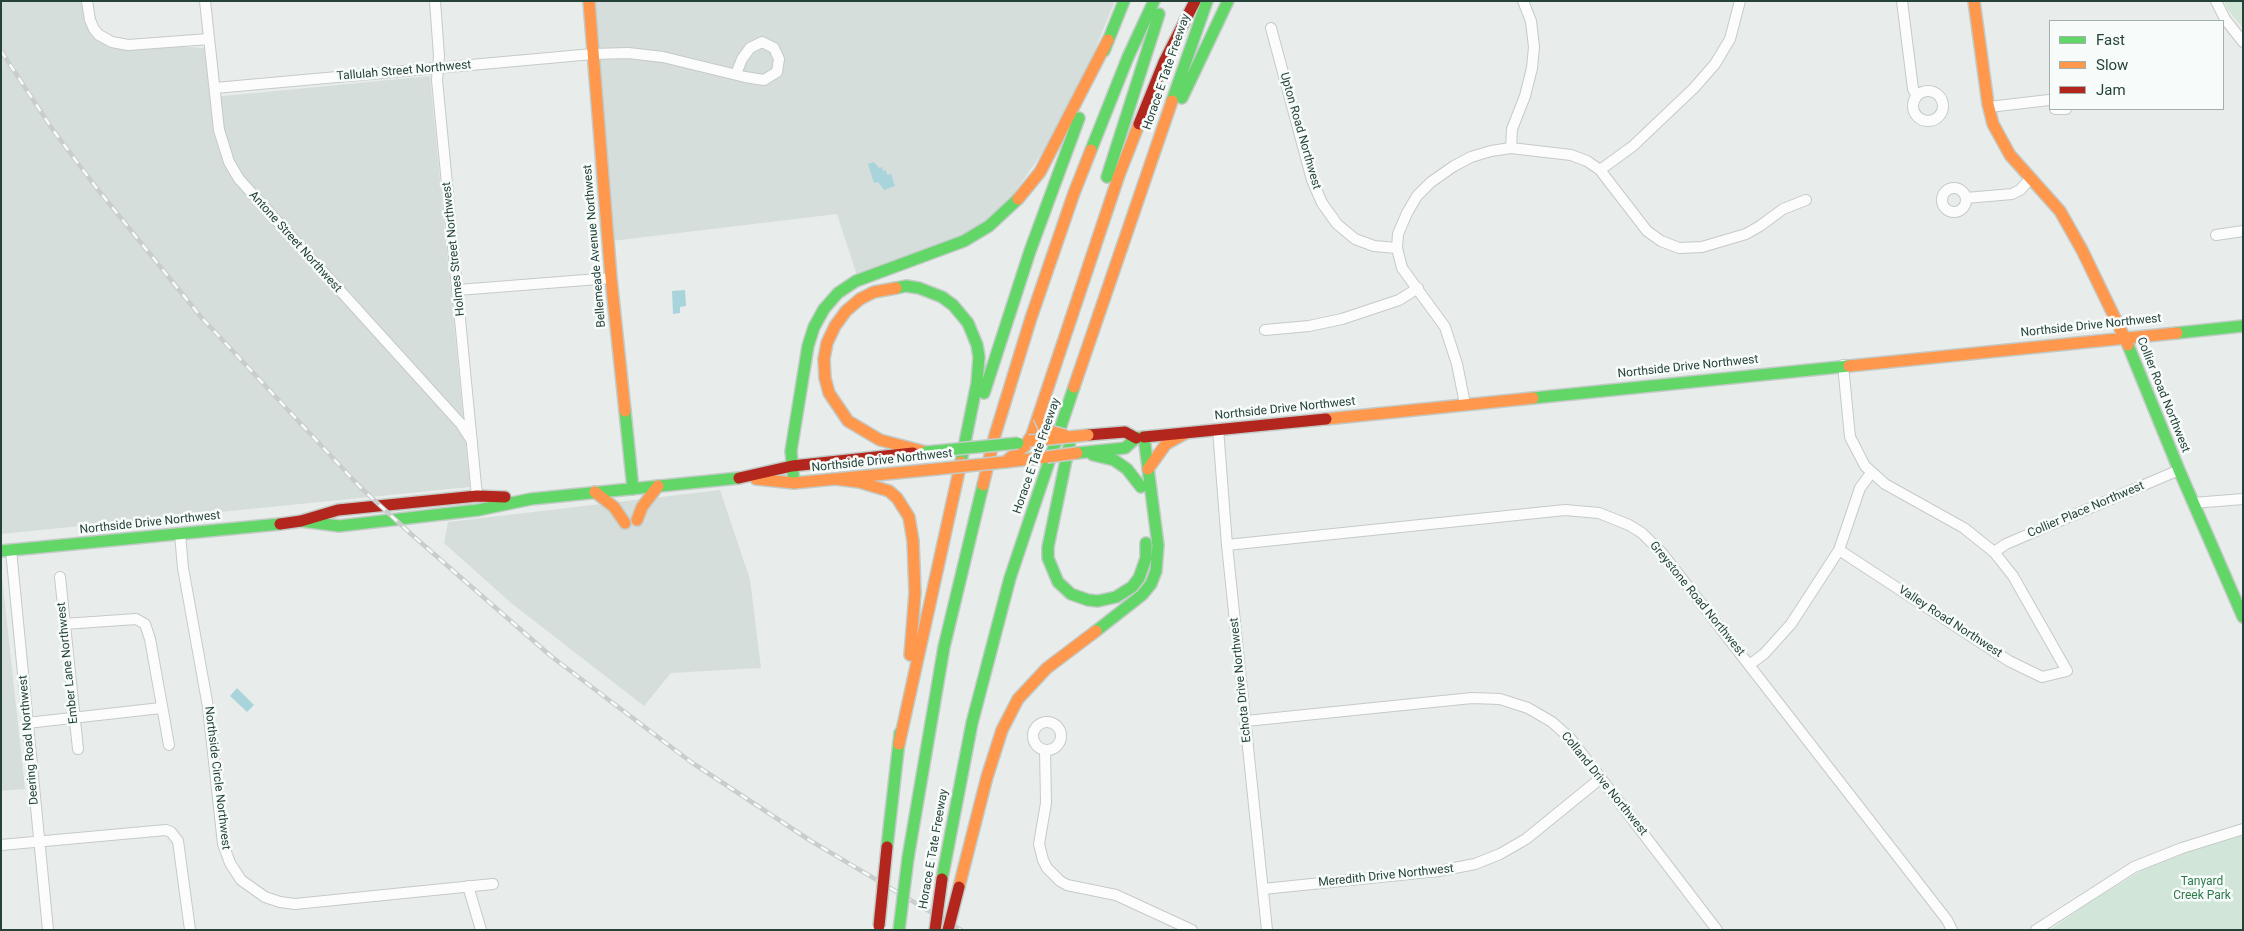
<!DOCTYPE html>
<html>
<head>
<meta charset="utf-8">
<style>
	body { margin:0 }
	#map { position:relative; width:2244px; height:931px; overflow:hidden; background:#e8edeb; font-family:Roboto,sans-serif }
	canvas { display:block }
	.frame { position:absolute; inset:0; border:2px solid #24423a; pointer-events:none }
	.legend { position:absolute; left:2049px; top:20px; width:175px; height:90px; box-sizing:border-box; background:#f7fbf9; border:1px solid #a3b1ad; margin:0; padding:6px 9px; list-style:none; font-size:15px; color:#24423a }
	.legend li { display:flex; align-items:center; gap:10px; height:25px }
	.legend b { width:25px; border:1px solid #a3b1ad }
</style>
</head>
<body>
<div id="map">
<canvas width="2244" height="931"></canvas>
<div class="frame"></div>
<ul class="legend">
<li><b style="height:6px;background:#63d668"></b>Fast</li>
<li><b style="height:6px;background:#ff974d"></b>Slow</li>
<li><b style="height:6px;background:#b3261e"></b>Jam</li>
</ul>
</div>
<script>
const ctx = document.querySelector('canvas').getContext('2d');
ctx.lineJoin = 'round';
function fillPath(path, color) {
  ctx.fillStyle = color;
  ctx.fill(path, 'evenodd');
}
function poly(rows) {
  const path = new Path2D();
  for (const r of rows) {
    if (r.length === 3) {
      path.moveTo(r[0] + r[2], r[1]);
      path.arc(r[0], r[1], r[2], 0, 2 * Math.PI);
      continue;
    }
    path.moveTo(r[0], r[1]);
    for (let i = 2; i < r.length; i += 2) path.lineTo(r[i], r[i + 1]);
  }
  return path;
}
function trace(path, color, width, dash) {
  ctx.strokeStyle = color;
  ctx.lineWidth = width;
  ctx.lineCap = dash ? 'butt' : 'round';
  ctx.setLineDash(dash || []);
  ctx.stroke(path);
}
function drawText(font, color, halo, rows, align = 'center') {
  ctx.font = font + ' Roboto,sans-serif';
  ctx.lineWidth = 5;
  ctx.setLineDash([]);
  ctx.textBaseline = 'middle';
  ctx.strokeStyle = halo;
  ctx.fillStyle = color;
  for (const [text, x, y, turn = 0] of rows) {
    ctx.save();
    ctx.translate(x, y);
    ctx.rotate((+turn || 0) * Math.PI / 180);
    ctx.textAlign = isNaN(turn) ? turn : align;
    if (halo) ctx.strokeText(text, 0, 0);
    ctx.fillText(text, 0, 0);
    ctx.restore();
  }
}
fillPath(poly([
	[1,1,92,1,93,17,112,46,151,45,205,48,213,97,430,76,470,487,1,534],
	[594,1,1115,1,1066,119,988,230,859,282,837,214,612,241],
	[720,490,750,579,761,668,671,673,644,706,511,603,444,543,448,522],
	[1,567,25,789,1,791]
]), '#d6dedb');
fillPath(poly([
	[2224,1,2243,1,2243,28,2228,10],
	[2243,833,2243,930,2050,930,2087,904,2152,864]
]), '#d1e6d8');
fillPath(poly([
	[874,162,879,168,882,167,883,171,886,170,887,175,891,174,895,186,884,190,878,182,874,183,868,164],
	[685,290,686,306,680,307,680,313,673,314,672,291],
	[237,688,254,705,247,712,230,696]
]), '#a9d4db');
const street = poly([
	[87,1,90,20,94,29,99,35,112,42,128,45,209,39],
	[205,1,219,130,229,162,239,179,461,424,472,441],
	[435,1,439,56,437,80,477,496],
	[1902,1,1913,89,1917,96],
	[2216,1,2225,19,2243,42],
	[1271,28,1312,180,1322,203,1337,224,1355,239,1374,246,1397,248],
	[215,88,593,54,628,53,663,57,745,77,764,80,777,72,779,59,774,48,762,42,750,48,742,59,736,74],
	[1928,106,15],
	[1989,107,2049,100],
	[2055,109,2066,109],
	[1511,148,1512,129,1525,96,1532,68,1534,47,1531,21,1523,1],
	[1600,170,1633,146,1694,88,1715,64,1730,39,1740,1],
	[1954,200,12],
	[1966,198,2012,194,2020,190,2031,178],
	[2216,235,2243,231],
	[458,290,611,278],
	[1265,330,1309,326,1342,319,1399,300,1418,288],
	[1465,404,1457,364,1445,327,1402,268,1397,248,1398,234,1407,213,1417,196,1431,182,1454,166,1471,157,1491,151,1511,148,1571,155,1587,161,1600,170,1647,231,1661,241,1679,248,1702,247,1746,234,1760,226,1783,209,1806,200],
	[1218,429,1227,545,1267,930],
	[2193,503,2243,499],
	[180,534,183,568,208,707,223,844,230,863,241,880,265,897,280,902,295,904,493,884],
	[1227,545,1565,510,1599,513,1629,525,1642,533,1662,553,1947,920,1952,930],
	[11,550,48,930],
	[1839,550,2009,661,2042,677,2067,671,2013,576,1994,552,1964,528,1885,484,1865,466,1850,437,1843,365],
	[1994,552,2006,544,2179,470],
	[60,577,78,749],
	[64,624,136,619,145,624,150,639,169,745],
	[1749,665,1764,654,1791,624,1839,550,1860,488,1871,473],
	[1246,721,1472,698,1500,699,1528,708,1552,722,1570,738,1717,930],
	[1047,736,14],
	[27,723,161,708],
	[1045,750,1046,803,1039,844,1043,860,1047,868,1060,881,1067,885,1116,895,1192,930],
	[1,845,166,830,171,832,178,841,190,930],
	[468,886,481,930],
	[1263,889,1439,871,1475,864,1500,854,1526,839,1601,778],
	[2036,930,2134,867,2182,848,2243,829]
]);
const fast = poly([
	[1104,51,1124,1],
	[1182,98,1228,1],
	[1172,101,1207,1],
	[1091,150,1128,57,1154,1],
	[1107,177,1159,14],
	[896,288,906,286,919,288,942,297,953,305,968,323,977,345,979,357,977,383,961,462],
	[2177,333,2243,326],
	[2128,345,2179,470,2243,617],
	[984,393,1030,251,1079,118],
	[1533,398,1849,366],
	[625,411,633,489],
	[1070,441,1048,547,1048,558,1058,582,1071,594,1088,600,1098,601,1116,597,1132,587,1139,578,1146,558,1146,543],
	[1077,453,1125,448,1136,438,1144,437,1158,545,1156,571,1151,584,1142,595,1096,631],
	[1093,455,1114,460,1127,469,1141,487],
	[794,483,791,451,808,346,814,327,824,309,838,293,856,281,964,241,989,226,1018,199],
	[301,521,339,526,478,510,531,499,739,478],
	[1,551,280,524],
	[887,847,900,733],
	[908,858,944,647,983,485],
	[942,879,972,723,1010,578,1074,387]
]);
const slow = poly([
	[589,1,611,278,625,411],
	[1974,1,1988,104,1993,124,2010,155,2060,211,2082,250,2128,345],
	[1018,199,1040,172,1108,40],
	[896,288,874,292,860,299,846,311,835,326,827,343,824,359,825,378,829,393,848,421,880,440,926,452],
	[1849,366,2177,333],
	[1074,387,1172,101],
	[1326,419,1533,398],
	[1005,462,1025,446,1032,435,1119,175,1139,124],
	[1006,462,1047,457],
	[1148,469,1166,444,1186,433],
	[756,479,794,483,937,469],
	[835,479,859,482,889,491,897,498,909,517,913,541,915,593,910,655],
	[983,485,995,435,1031,318,1074,193,1091,150],
	[595,492,614,507,625,523],
	[637,520,642,507,658,486],
	[899,744,961,462],
	[959,887,987,777,1002,730,1018,699,1047,668,1096,631]
]);
const jam = poly([
	[1139,124,1164,62,1195,1],
	[1088,435,1125,432,1136,438],
	[1144,437,1326,419],
	[739,478,792,466,913,453],
	[280,524,301,521,338,510,477,496,505,497]
]);
trace(street, '#c5cac8', 12);
trace(fast, '#c3cbc8', 14);
trace(slow, '#c3cbc8', 14);
trace(jam, '#c3cbc8', 14);
trace(street, '#fcfcfc', 10);
trace(fast, '#63d668', 11);
trace(slow, '#ff974d', 11);
trace(jam, '#b3261e', 11);
const rail = poly([
	[1,51,53,130,95,186,201,317,360,487,411,534,552,657,691,762,811,841,961,930]
]);
trace(rail, '#c9cdcc', 4.5);
trace(rail, '#f7fbf9', 2.5, [8]);
const fastBridge = poly([
	[926,452,1018,443],
	[899,930,908,858]
]);
const slowBridge = poly([
	[1039,417,1045,430,1065,435],
	[1029,441,1088,435],
	[1047,457,1077,453],
	[937,469,1005,462]
]);
const jamBridge = poly([
	[879,926,887,847],
	[935,930,942,879],
	[948,930,959,887]
]);
trace(fastBridge, '#c3ccc9', 14, []);
trace(slowBridge, '#c3ccc9', 14, []);
trace(jamBridge, '#c3ccc9', 14, []);
trace(fastBridge, '#63d668', 11);
trace(slowBridge, '#ff974d', 11);
trace(jamBridge, '#b3261e', 11);
drawText('12px', '#24423a', '#f7fbf9', [
	["Tallulah Street Northwest",404,71,-5],
	["Horace E Tate Freeway",1167,72,-71],
	["Upton Road Northwest",1300,131,74],
	["Antone Street Northwest",295,242,48],
	["Bellemeade Avenue Northwest",595,246,-95],
	["Holmes Street Northwest",454,249,-96],
	["Northside Drive Northwest",2091,326,-6],
	["Northside Drive Northwest",1688,367,-6],
	["Collier Road Northwest",2163,395,68],
	["Northside Drive Northwest",1285,409,-6],
	["Horace E Tate Freeway",1037,456,-71],
	["Northside Drive Northwest",882,461,-6],
	["Collier Place Northwest",2086,510,-23],
	["Northside Drive Northwest",150,523,-6],
	["Greystone Road Northwest",1697,599,51],
	["Valley Road Northwest",1950,622,33],
	["Ember Lane Northwest",68,663,-96],
	["Echota Drive Northwest",1241,680,-96],
	["Deering Road Northwest",29,740,-95],
	["Northside Circle Northwest",217,778,83],
	["Colland Drive Northwest",1604,784,51],
	["Horace E Tate Freeway",934,849,-80],
	["Meredith Drive Northwest",1386,876,-6]
]);
drawText('12px', '#2d7a4b', '#f7fbf9', [
	["Tanyard",2202,882],
	["Creek Park",2202,896]
]);
</script>
</body>
</html>
